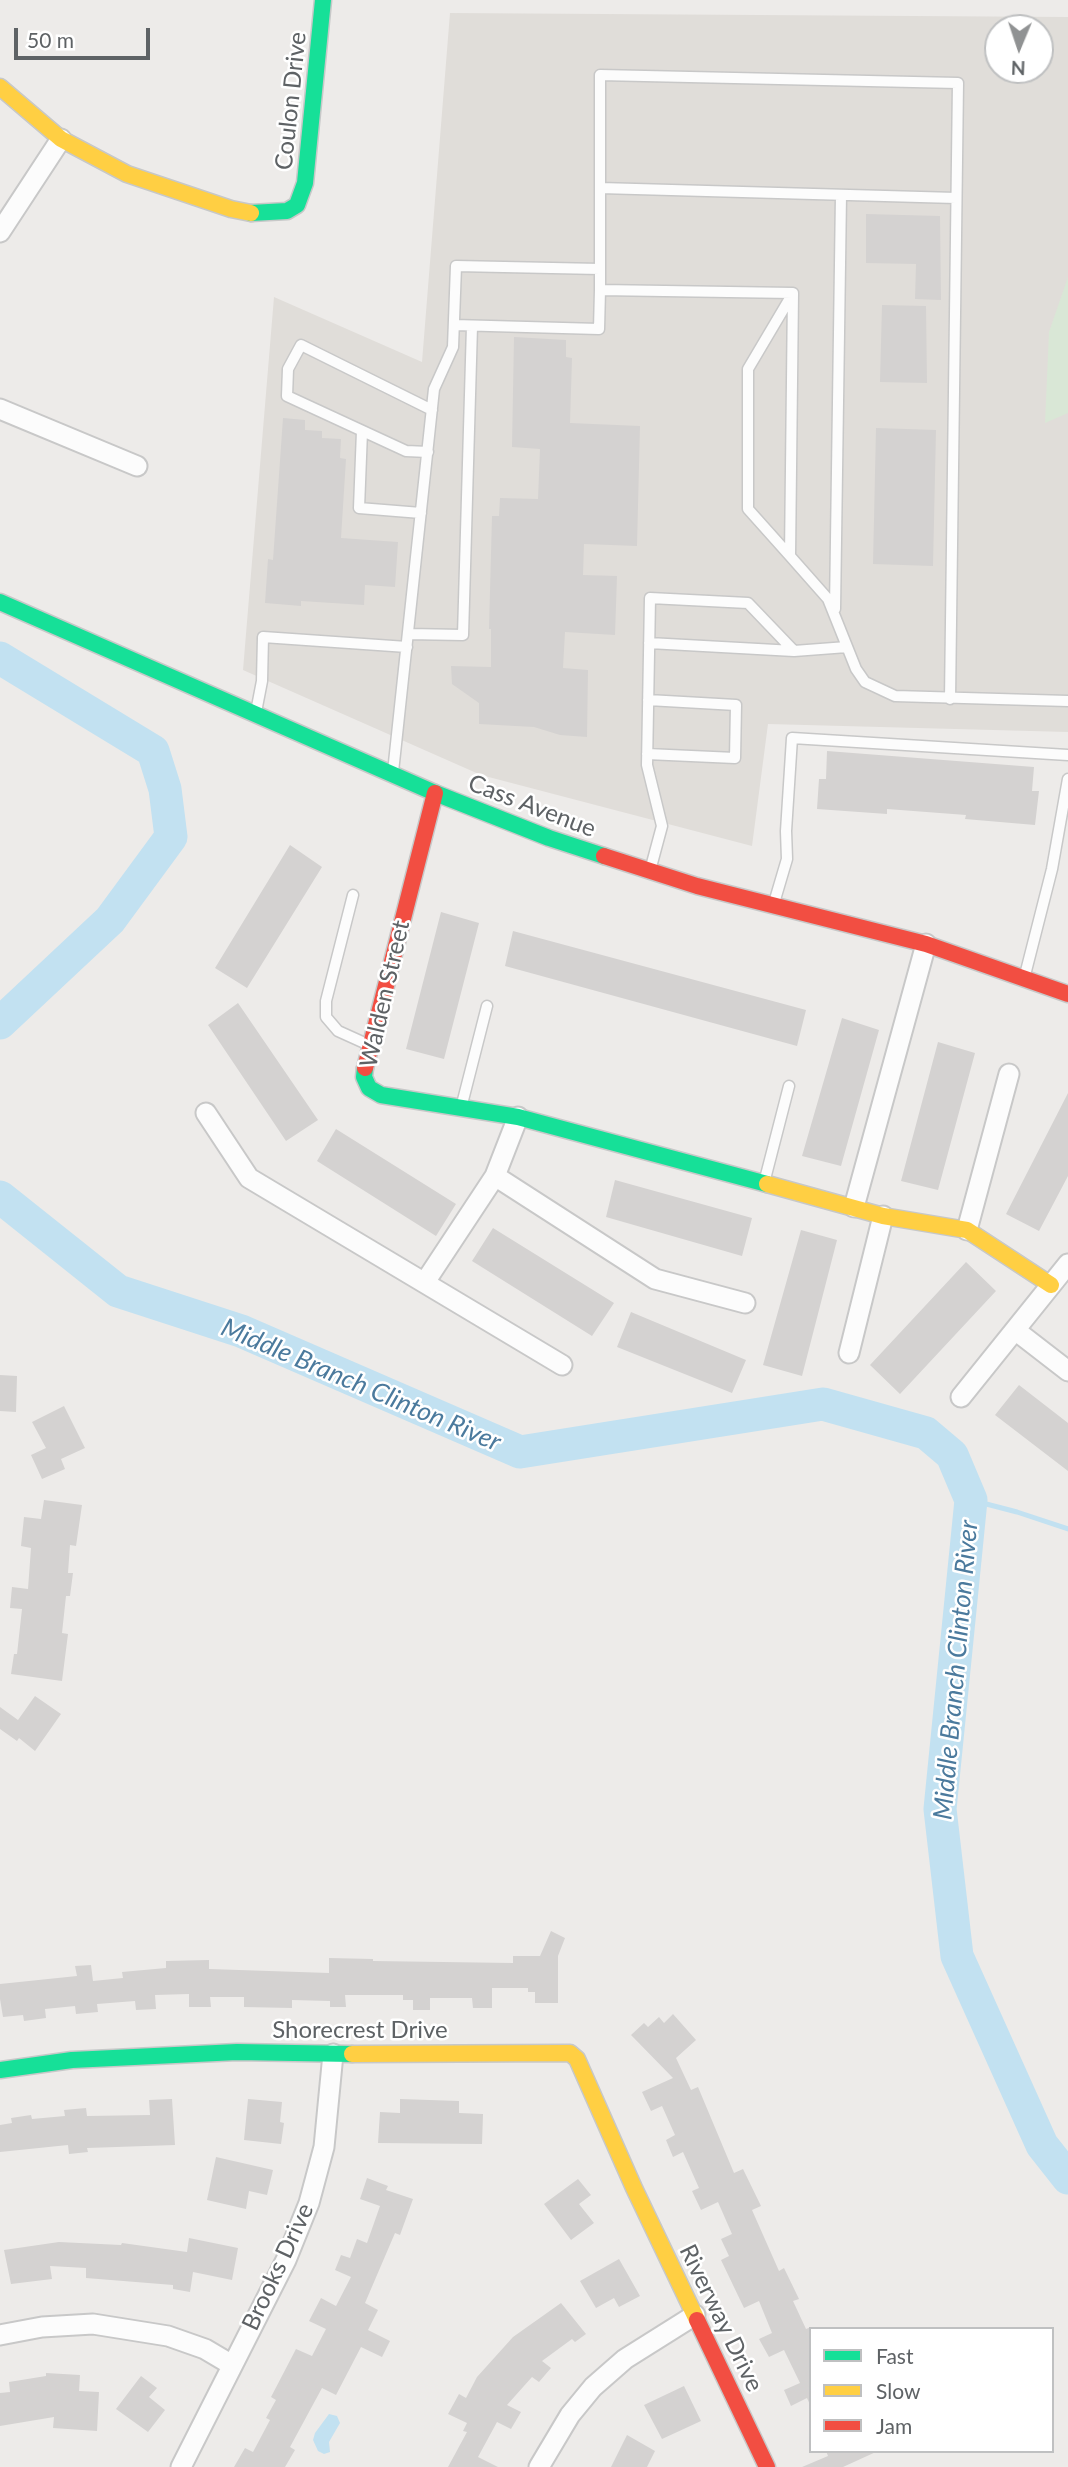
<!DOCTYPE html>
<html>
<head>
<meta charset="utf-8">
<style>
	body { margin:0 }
	#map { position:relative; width:1068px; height:2467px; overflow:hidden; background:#edebe9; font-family:Lato,sans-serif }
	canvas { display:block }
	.legend { position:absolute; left:809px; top:2327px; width:245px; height:126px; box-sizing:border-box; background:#fff; border:2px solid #bfc0c1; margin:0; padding:9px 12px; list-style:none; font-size:21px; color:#5e6265 }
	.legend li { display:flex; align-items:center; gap:14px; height:35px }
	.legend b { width:35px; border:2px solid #bfc0c1 }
	.north { position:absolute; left:984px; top:14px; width:70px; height:70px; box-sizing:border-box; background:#fff; border:2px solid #bfc0c1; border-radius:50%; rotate:182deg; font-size:19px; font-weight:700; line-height:28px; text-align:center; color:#5e6265 }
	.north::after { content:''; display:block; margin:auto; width:24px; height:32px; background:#909293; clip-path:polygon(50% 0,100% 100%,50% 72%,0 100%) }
	.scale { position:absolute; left:14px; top:28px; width:136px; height:32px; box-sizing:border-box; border:4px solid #5e6265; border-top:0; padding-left:9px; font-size:21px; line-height:24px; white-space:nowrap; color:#5e6265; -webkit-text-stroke:5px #fff; paint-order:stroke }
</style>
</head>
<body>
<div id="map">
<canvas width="1068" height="2467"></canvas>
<ul class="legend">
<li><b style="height:9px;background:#16e098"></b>Fast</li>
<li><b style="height:9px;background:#ffcf43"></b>Slow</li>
<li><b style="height:9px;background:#f24e42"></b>Jam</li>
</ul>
<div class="north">N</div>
<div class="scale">50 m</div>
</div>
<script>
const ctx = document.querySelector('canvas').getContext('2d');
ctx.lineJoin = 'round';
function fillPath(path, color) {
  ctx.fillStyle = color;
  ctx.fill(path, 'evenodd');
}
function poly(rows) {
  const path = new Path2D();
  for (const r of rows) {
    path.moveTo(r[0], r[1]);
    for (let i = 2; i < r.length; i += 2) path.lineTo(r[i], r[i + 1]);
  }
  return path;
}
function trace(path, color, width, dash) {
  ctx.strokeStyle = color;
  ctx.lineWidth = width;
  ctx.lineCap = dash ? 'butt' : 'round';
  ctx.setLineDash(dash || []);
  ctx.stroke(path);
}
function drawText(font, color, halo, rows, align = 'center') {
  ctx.font = font + ' Lato,sans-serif';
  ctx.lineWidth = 5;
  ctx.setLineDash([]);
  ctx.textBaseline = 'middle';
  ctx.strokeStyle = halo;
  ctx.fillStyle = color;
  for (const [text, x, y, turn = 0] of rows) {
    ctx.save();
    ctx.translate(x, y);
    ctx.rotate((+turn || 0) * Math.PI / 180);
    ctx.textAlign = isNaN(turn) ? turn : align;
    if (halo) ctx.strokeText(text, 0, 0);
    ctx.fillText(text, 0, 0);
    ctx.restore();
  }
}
fillPath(poly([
	[450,13,1068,17,1068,732,768,724,752,846,481,775,243,670,274,297,422,362],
	[998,28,1040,28,1040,70,998,70]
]), '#e0ddd9');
fillPath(poly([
	[1068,277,1068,413,1045,423,1049,332]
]), '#d9e7d6');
fillPath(poly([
	[329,2414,337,2416,340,2423,329,2442,330,2452,324,2454,318,2451,313,2440,315,2433]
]), '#c2e1f1');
trace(poly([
	[971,1500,1017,1512,1068,1529]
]), '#c2e1f1', 5);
trace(poly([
	[0,658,153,751,165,789,171,837,110,920,0,1023],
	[0,1197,118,1291,241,1331,520,1452,823,1404,926,1433,952,1455,971,1500,940,1809,957,1956,1042,2145,1068,2178]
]), '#c2e1f1', 33);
fillPath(poly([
	[866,214,940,216,941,300,915,299,916,264,866,263],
	[882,305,926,306,927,383,880,382],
	[514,337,566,340,566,357,572,358,570,423,640,426,637,546,584,544,583,575,617,576,615,635,565,632,563,668,588,670,587,737,560,735,534,727,479,724,479,703,452,684,451,666,491,667,491,629,489,629,492,516,499,516,500,498,538,499,540,449,512,447],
	[283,418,305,420,305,430,322,431,322,438,341,439,340,458,346,459,341,538,398,542,395,587,365,585,364,605,301,601,301,606,265,603,268,559,273,560],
	[876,428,936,430,933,566,873,564],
	[827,751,1034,767,1032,791,1039,791,1035,825,965,819,966,815,887,809,887,814,817,809,819,779,826,779],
	[290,845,322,867,247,988,215,968],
	[441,912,479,923,444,1059,406,1049],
	[513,931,806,1010,797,1046,505,966],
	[238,1003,318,1120,286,1141,208,1025],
	[842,1018,879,1030,841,1166,802,1156],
	[938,1042,975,1053,938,1190,901,1181],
	[1068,1093,1068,1176,1039,1231,1006,1214],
	[336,1129,456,1204,436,1236,317,1161],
	[615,1180,752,1218,742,1256,606,1217],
	[493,1228,614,1303,592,1336,472,1261],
	[801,1230,837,1240,802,1376,763,1365],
	[966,1262,996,1291,900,1394,870,1365],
	[631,1312,746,1360,732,1393,617,1347],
	[0,1375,17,1376,16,1412,0,1411],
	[1019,1385,1068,1423,1068,1471,995,1415],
	[64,1406,85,1448,61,1459,65,1469,42,1479,31,1455,46,1448,32,1422],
	[44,1500,82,1505,76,1546,70,1545,68,1573,73,1573,70,1596,66,1596,62,1633,68,1634,62,1681,11,1674,14,1654,17,1654,22,1609,10,1608,12,1587,28,1589,31,1548,21,1546,24,1517,41,1519],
	[35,1696,61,1714,35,1751,19,1738,17,1741,0,1729,0,1707,18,1720],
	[551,1931,565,1938,558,1956,558,2003,535,2003,535,1992,528,1992,528,1988,492,1988,492,2008,473,2008,472,1998,430,1998,430,2010,413,2010,413,2000,403,2000,403,1995,345,1995,346,2007,330,2007,330,2001,292,2000,292,2008,244,2007,244,1997,210,1997,211,2007,189,2007,189,1994,155,1995,156,2009,136,2010,135,2001,97,2004,98,2012,76,2014,75,2006,45,2009,46,2018,24,2021,23,2015,3,2017,0,1999,0,1984,77,1976,75,1966,91,1965,93,1981,123,1978,122,1972,166,1968,166,1961,209,1960,209,1969,329,1973,329,1958,373,1959,373,1961,513,1963,513,1956,540,1956],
	[673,2014,696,2040,676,2058,691,2090,698,2087,734,2173,743,2169,761,2206,752,2210,779,2271,784,2268,799,2299,793,2301,806,2329,811,2327,811,2407,807,2398,791,2406,784,2390,800,2383,784,2350,769,2357,759,2339,772,2333,759,2301,744,2308,721,2260,729,2256,721,2239,732,2234,718,2202,701,2210,692,2191,699,2188,683,2152,673,2157,666,2140,675,2135,662,2106,651,2111,642,2092,673,2078,631,2035,644,2023,648,2027,659,2017,664,2023],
	[172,2099,175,2145,87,2148,88,2152,69,2154,68,2145,0,2152,0,2125,12,2123,11,2118,31,2115,32,2119,65,2116,64,2110,86,2108,87,2116,150,2115,149,2100],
	[248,2099,282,2102,280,2122,284,2123,281,2144,244,2140],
	[400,2099,459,2101,459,2113,483,2114,482,2144,378,2143,380,2112,400,2113],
	[216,2157,273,2170,267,2195,249,2191,246,2209,207,2200],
	[367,2178,388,2186,386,2190,413,2199,400,2235,395,2233,365,2303,378,2310,368,2330,390,2341,382,2357,361,2347,336,2395,322,2388,290,2447,295,2450,285,2467,234,2467,245,2448,253,2452,270,2420,266,2418,276,2400,271,2397,296,2349,312,2356,326,2329,309,2321,321,2298,336,2306,351,2277,335,2270,341,2255,350,2258,357,2239,367,2243,380,2206,360,2199],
	[578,2179,591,2195,579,2204,594,2223,571,2240,544,2204],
	[189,2238,238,2248,232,2280,193,2272,190,2292,173,2289,173,2285,86,2278,86,2268,50,2266,52,2279,11,2284,4,2250,59,2242,121,2245,122,2243,187,2252],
	[619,2259,640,2296,619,2307,614,2298,596,2308,580,2281],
	[561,2303,586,2334,575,2342,572,2339,542,2361,551,2368,539,2382,532,2377,507,2405,521,2412,511,2429,497,2422,478,2457,498,2467,448,2467,467,2432,463,2431,467,2423,448,2414,459,2394,466,2398,477,2377,513,2337],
	[46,2373,80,2375,79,2391,99,2392,97,2431,53,2428,54,2417,0,2426,0,2393,10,2392,9,2382,46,2376],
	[141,2376,157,2388,149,2397,165,2410,148,2432,116,2409],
	[684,2386,701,2421,662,2439,644,2405],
	[627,2435,655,2451,647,2467,611,2467],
	[826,2451,878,2451,843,2467,802,2467,828,2456]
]), '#d4d2d1');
const lane = poly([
	[600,188,956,198],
	[793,293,600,290,600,75,958,83,950,699],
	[454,325,599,329,600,290],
	[362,431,359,508,421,513],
	[428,452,406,451,287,396,288,369,301,345,432,410],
	[790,556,793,293,748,369,748,509,790,556,828,599,856,669,865,682,895,696,1068,701],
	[835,609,841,195],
	[408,634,463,635,472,326],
	[649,643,794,651],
	[256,712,262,681,263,637,407,647],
	[647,754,735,758,736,705,648,700],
	[393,772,434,389,453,347,456,266,600,269],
	[651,867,662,826,647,765,650,598,748,603,794,651,847,647],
	[353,895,326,1001,326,1017,338,1031,369,1045],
	[774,903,787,859,786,831,792,738,1068,755],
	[1025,975,1052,869,1068,779],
	[461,1108,487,1006],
	[764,1183,789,1086]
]);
const street = poly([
	[0,232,61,139],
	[0,409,137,466],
	[206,1113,249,1178,562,1365],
	[495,1176,655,1279,745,1303],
	[854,1207,926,944],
	[967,1230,1009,1074],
	[425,1282,495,1176,518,1117],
	[1015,1330,1068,1371],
	[849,1353,883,1216],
	[961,1397,1068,1264],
	[0,2335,42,2327,93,2324,168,2336,205,2349,232,2365],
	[181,2467,286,2260,309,2203,324,2147,333,2054],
	[539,2467,570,2415,593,2387,625,2359,695,2315]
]);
const fast = poly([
	[251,213,287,211,297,205,305,183,323,0],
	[0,602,435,793,549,838,604,856],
	[365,1068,364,1077,369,1088,381,1095,518,1117,767,1184],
	[0,2070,72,2060,237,2052,352,2054]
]);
const slow = poly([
	[0,87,61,139,127,174,231,209,251,213],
	[767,1184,883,1216,967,1230,1051,1285],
	[352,2054,570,2053,577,2059,634,2188,697,2320]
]);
const jam = poly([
	[604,856,697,886,926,944,1068,994],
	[365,1068,435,793],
	[697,2320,767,2467]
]);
trace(lane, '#c8c8c8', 13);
trace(street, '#c8c8c8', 23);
trace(fast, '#c7c8c8', 19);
trace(slow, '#c7c8c8', 19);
trace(jam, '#c7c8c8', 19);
trace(lane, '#fcfcfc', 10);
trace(street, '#fcfcfc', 19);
trace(fast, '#16e098', 16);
trace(slow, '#ffcf43', 16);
trace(jam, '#f24e42', 16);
drawText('24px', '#5e6265', '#fff', [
	["Coulon Drive",291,101,-84],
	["Cass Avenue",532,806,21],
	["Walden Street",385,994,-77],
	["Shorecrest Drive",360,2030],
	["Brooks Drive",278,2267,-65],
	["Riverway Drive",721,2318,64]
]);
drawText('italic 26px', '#4b7a9d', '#fff', [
	["Middle Branch Clinton River",361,1385,23],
	["Middle Branch Clinton River",956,1670,-85]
]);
</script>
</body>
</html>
